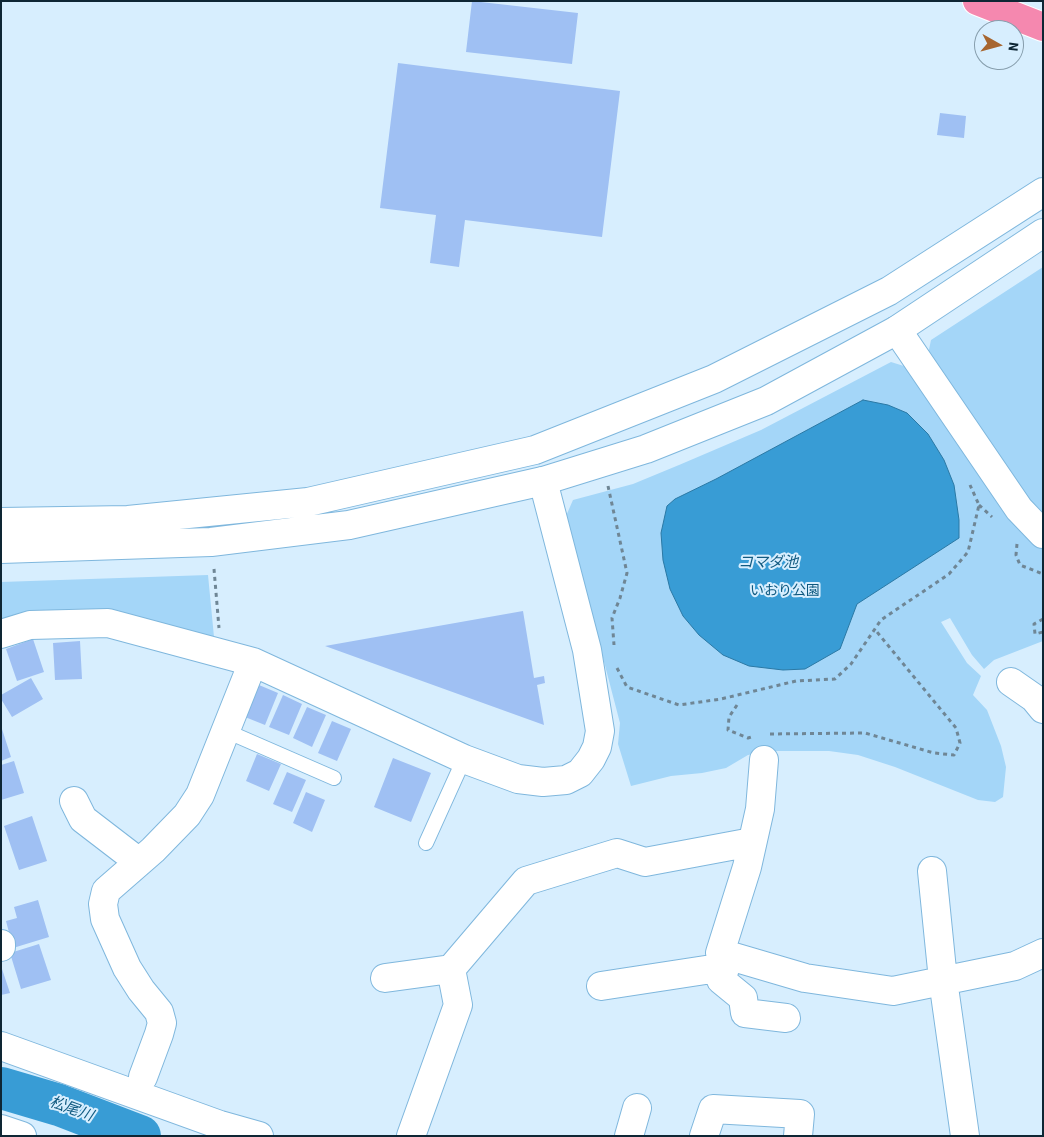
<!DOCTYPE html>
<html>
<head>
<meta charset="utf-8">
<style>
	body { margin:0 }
	#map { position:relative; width:1044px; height:1137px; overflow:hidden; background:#d7eefe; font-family:"Source Sans 3",sans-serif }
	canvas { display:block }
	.frame { position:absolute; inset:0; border:2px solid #0e2634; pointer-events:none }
	.north { position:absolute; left:974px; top:20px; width:50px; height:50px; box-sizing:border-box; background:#d7eefe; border:1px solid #879ead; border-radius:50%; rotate:97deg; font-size:14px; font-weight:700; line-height:20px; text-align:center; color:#0e2634 }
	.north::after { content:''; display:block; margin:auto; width:18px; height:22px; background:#a76630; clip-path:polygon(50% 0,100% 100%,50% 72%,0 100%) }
</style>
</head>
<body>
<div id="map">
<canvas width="1044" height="1137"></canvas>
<div class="frame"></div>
<div class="north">N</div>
</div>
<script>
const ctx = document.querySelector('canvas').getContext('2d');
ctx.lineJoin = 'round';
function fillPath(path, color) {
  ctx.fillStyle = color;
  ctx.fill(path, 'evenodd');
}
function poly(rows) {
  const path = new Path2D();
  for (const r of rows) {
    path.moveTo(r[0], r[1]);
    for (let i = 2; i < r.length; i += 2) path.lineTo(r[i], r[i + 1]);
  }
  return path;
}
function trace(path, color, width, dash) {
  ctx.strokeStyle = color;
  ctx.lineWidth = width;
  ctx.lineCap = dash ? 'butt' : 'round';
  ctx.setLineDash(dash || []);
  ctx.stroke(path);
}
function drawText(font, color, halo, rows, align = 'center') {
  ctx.font = font + ' "Source Sans 3","Noto Sans JP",sans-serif';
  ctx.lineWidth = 4;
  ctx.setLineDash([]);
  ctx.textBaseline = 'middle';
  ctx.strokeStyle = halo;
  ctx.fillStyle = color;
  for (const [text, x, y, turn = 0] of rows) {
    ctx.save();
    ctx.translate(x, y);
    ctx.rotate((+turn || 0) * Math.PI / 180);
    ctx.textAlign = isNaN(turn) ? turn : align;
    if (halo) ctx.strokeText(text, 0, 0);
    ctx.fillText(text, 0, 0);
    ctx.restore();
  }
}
fillPath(poly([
	[1043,267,1043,520,927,359,931,340],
	[891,362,907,367,993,495,1014,522,1043,546,1043,641,994,660,984,669,972,655,950,618,941,622,967,663,981,676,973,695,987,710,1001,746,1006,767,1003,797,995,802,978,800,895,767,858,755,829,751,776,751,748,755,726,768,702,773,671,776,631,786,618,744,620,723,566,516,573,500,633,484,679,465,761,430],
	[208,575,214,637,1,624,1,582]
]), '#a4d6f8');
const water = poly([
	[863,400,888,405,907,413,928,434,944,460,954,485,959,520,959,538,857,604,840,649,805,669,783,670,749,666,723,655,699,635,683,616,670,589,663,560,661,533,667,506,675,499,716,479,863,400]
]);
fillPath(water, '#389cd5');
trace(water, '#2b79a5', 1);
trace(poly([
	[1,1088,59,1105,140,1136]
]), '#389cd5', 42);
fillPath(poly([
	[472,1,578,13,572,64,466,52],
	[398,63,620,91,602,237,465,220,459,267,430,263,436,215,380,208],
	[940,113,966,116,964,138,937,135],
	[523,611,534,678,544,676,545,683,537,685,544,725,325,646],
	[33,639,44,672,17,681,6,649],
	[80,641,82,679,55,680,53,643],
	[31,678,43,699,12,717,1,699,1,695],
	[259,685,278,693,265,725,245,717],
	[283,695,302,704,289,735,269,727],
	[307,707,326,715,312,747,293,738],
	[332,721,351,729,337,761,318,753],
	[1,726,11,757,1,761],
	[257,754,281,764,269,791,246,781],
	[393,758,431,773,411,822,374,807],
	[14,761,24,793,1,800,1,765],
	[287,772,306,780,292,812,273,804],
	[306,792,325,800,312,832,293,823],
	[32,816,47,861,19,870,4,826],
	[38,900,49,937,13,948,6,921,17,918,14,907],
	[39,944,51,980,21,989,10,953],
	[1,966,10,993,1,995]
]), '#9fc0f3');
const lane = poly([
	[226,731,334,778],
	[426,843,464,759]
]);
const street = poly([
	[897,330,1019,509,1043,534],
	[1,634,30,625,108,623,253,662,464,759,518,779,543,782,566,780,580,773,591,759,597,747,600,731,587,650,543,481],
	[1011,682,1034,698,1043,709],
	[764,760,760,809,747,867,720,953,805,978,893,991,1015,966,1043,953],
	[74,801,83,819,139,862],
	[932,871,943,980,965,1136],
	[1,944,1,947],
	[729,956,721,980,743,998,745,1013,786,1018],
	[385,978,451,969,526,881,617,853,645,862,752,842],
	[601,986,725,967],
	[1,1046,220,1125,259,1136],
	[143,1077,159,1034,162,1023,159,1012,141,990,127,968,105,919,103,904,106,891,153,850,187,815,200,795,253,662],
	[1,1129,22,1136],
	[411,1136,458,1005,451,969],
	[629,1136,637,1108],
	[704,1136,713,1109,800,1114,798,1136]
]);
const secondary = poly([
	[1,522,128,520,308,502,535,450,714,379,889,291,1043,192],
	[1,549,211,542,349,525,543,481,646,449,766,401,897,330,1043,233]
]);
const highway = poly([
	[977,1,1043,27]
]);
trace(lane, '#7fb7dd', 16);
trace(street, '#7fb7dd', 30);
trace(secondary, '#7fb7dd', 30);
trace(highway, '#fff', 30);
trace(poly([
	[608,486,627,573,620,598,612,618,614,645],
	[979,505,992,517],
	[1017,544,1016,555,1020,565,1043,574],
	[214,569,219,628],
	[1043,619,1034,624,1035,634,1043,632],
	[617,668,627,687,679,705,721,699,796,681,835,679,851,664,881,620,949,574,968,552,979,505,970,485],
	[737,705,729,717,728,730,748,738,751,737],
	[770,734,865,733,934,753,954,755,960,743,956,728,877,632]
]), '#6f8695', 3, [4, 4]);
trace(lane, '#fff', 14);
trace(street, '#fff', 28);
trace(secondary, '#fff', 28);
trace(highway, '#f588af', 28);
drawText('14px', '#0d587f', '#d7eefe', [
	["いおり公園",785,592]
]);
drawText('italic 15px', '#125b82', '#d7eefe', [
	["コマダ池",768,564],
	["松尾川",71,1110,20]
]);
</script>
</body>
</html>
